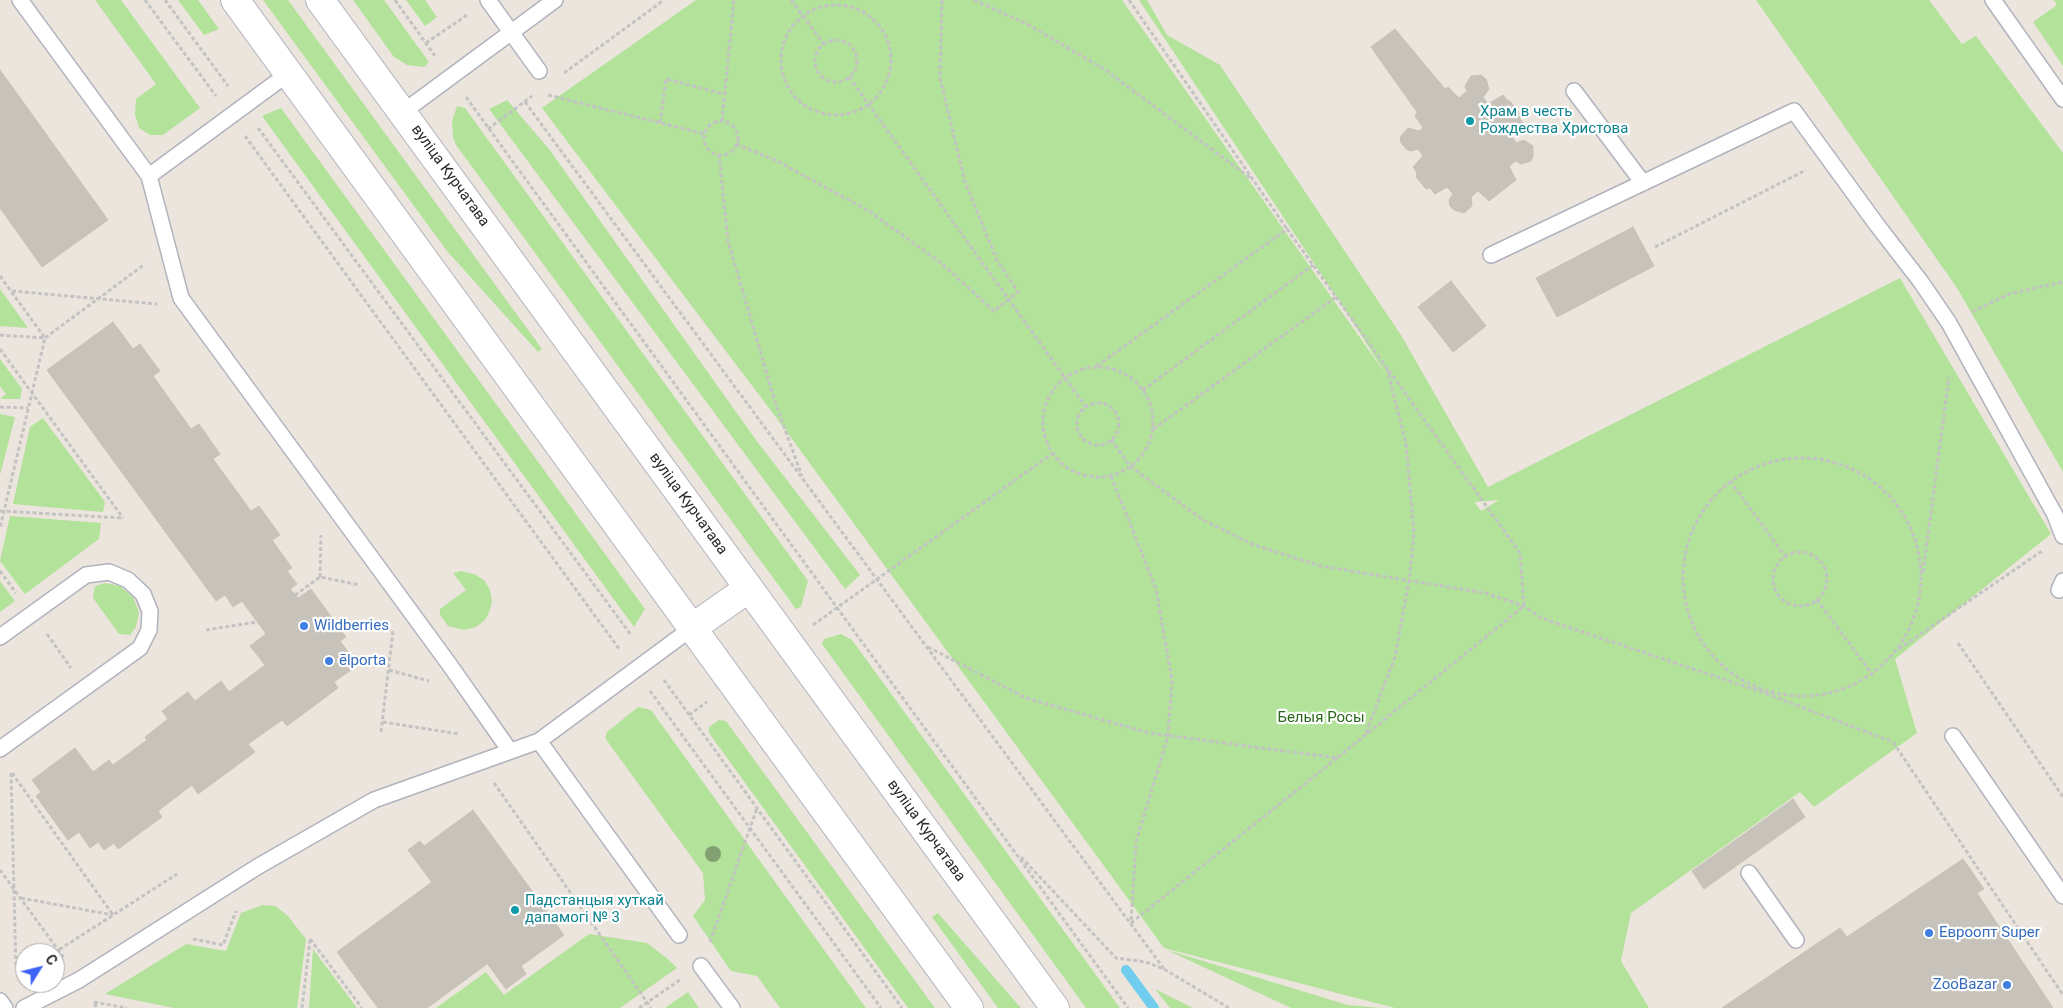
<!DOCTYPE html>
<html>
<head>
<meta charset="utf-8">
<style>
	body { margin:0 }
	#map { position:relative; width:2063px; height:1008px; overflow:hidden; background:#ece5dd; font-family:Roboto,sans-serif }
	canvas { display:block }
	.north { position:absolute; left:15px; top:943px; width:50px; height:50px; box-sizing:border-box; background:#fff; border:1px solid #aaa; border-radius:50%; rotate:54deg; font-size:14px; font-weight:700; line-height:20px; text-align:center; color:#2a2a2a }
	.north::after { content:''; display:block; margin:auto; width:18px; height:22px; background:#3f63f7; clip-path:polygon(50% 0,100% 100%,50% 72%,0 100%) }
</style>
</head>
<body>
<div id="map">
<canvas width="2063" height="1008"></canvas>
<div class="north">С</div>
</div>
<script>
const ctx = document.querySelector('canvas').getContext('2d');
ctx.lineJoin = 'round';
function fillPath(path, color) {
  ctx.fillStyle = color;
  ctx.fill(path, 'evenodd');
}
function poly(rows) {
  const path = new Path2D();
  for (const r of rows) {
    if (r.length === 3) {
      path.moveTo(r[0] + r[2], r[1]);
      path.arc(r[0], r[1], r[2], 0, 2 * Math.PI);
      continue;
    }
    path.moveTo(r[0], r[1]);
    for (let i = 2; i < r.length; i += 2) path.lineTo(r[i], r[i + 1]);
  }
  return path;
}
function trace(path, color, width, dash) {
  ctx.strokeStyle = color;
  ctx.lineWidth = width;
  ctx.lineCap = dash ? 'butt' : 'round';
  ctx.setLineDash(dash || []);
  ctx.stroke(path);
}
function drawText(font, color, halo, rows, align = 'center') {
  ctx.font = font + ' Roboto,sans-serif';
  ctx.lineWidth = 4.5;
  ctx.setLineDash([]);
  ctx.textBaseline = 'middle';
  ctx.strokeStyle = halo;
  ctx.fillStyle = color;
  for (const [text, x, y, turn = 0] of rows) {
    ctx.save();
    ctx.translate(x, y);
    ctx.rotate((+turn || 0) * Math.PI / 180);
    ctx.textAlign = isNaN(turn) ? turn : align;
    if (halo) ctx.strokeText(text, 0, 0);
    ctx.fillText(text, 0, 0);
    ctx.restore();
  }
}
fillPath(poly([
	[95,0,121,0,200,108,163,135,150,135,139,128,135,114,136,99,156,84],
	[178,0,198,0,219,29,204,35],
	[263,0,288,0,542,349,538,352,447,251],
	[353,0,384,0,429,62,424,67,407,65,394,57],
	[406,0,425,0,437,17,425,26],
	[696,0,1122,0,1387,376,1349,316,1139,0,1147,0,1167,35,1220,65,1401,335,1488,487,1900,278,2051,534,1895,659,1917,733,1814,807,1800,792,1631,913,1621,961,1649,1008,1395,1008,1164,948,784,428,542,108],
	[1499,500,1481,511,1475,503,1475,502],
	[1756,0,1929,0,1962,44,1976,36,2063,153,2063,472,1957,288],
	[2054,0,2063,0,2063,66,2033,22,2057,5],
	[507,100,549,149,756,440,860,575,845,589,489,109],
	[457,106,465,108,808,581,801,607,796,609,456,145,453,137,452,121],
	[281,108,645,609,634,627,262,116],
	[0,289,28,328,0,326],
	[0,359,22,389,20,399,0,399,6,394,0,386],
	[0,414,15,417,0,475],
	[43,418,105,502,103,512,13,504,30,427],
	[10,516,101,523,99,539,25,594,0,561],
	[461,571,474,574,484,580,490,590,492,602,490,610,485,620,476,627,464,630,448,626,440,615,440,609,466,590,453,573],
	[0,581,15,601,0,612],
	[105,583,120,586,133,597,139,612,136,627,130,635,119,634,93,598,95,586],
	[841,634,852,640,1120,1008,1086,1008,822,644,824,639],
	[638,707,651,710,866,1008,780,1008,757,976,731,971,693,916,705,900,703,873,605,738,607,732],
	[719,720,726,721,935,1008,908,1008,709,733,709,727],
	[262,905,275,906,287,915,306,939,297,1008,174,1008,105,994,186,944,226,951,241,913],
	[938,913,1021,1008,998,1008,932,917],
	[589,934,647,943,669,960,677,968,620,1008,436,1008,486,972,504,995],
	[313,949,357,1008,309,1008],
	[1167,950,1348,1005,1381,1008,1291,1008],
	[1155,989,1193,1008,1170,1008],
	[688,992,699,1008,665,1008]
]), '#b3e29a');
trace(poly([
	[1126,970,1154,1008]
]), '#71cded', 10);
const building = poly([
	[1395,29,1445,89,1448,87,1459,98,1467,91,1465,86,1471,76,1481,75,1486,79,1489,89,1483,97,1488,104,1503,95,1508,101,1510,101,1522,116,1520,119,1524,124,1511,135,1516,143,1524,140,1533,146,1533,156,1531,161,1521,164,1516,161,1509,166,1516,180,1489,201,1478,191,1471,197,1472,206,1464,213,1454,210,1450,206,1449,200,1453,194,1447,187,1435,194,1430,188,1426,189,1416,177,1417,173,1413,167,1423,156,1418,149,1411,151,1406,149,1400,141,1401,136,1408,128,1419,131,1423,128,1415,116,1417,112,1371,47,1395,29],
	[0,70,108,220,42,267,0,208,0,70],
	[1633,227,1654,266,1557,317,1536,278,1633,227],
	[1451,281,1486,326,1453,352,1418,307,1451,281],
	[113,322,133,349,140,344,160,371,153,376,191,429,199,424,220,454,213,459,251,511,259,506,280,535,272,540,292,568,287,571,297,584,290,589,298,598,311,589,346,637,340,641,358,665,334,682,338,688,287,726,282,720,248,744,255,752,198,794,192,785,158,811,162,817,118,849,114,843,104,850,98,842,90,848,79,832,68,840,36,796,41,792,32,780,75,748,93,772,109,760,113,765,147,740,145,737,168,719,162,711,188,692,195,701,221,681,229,692,265,665,250,646,266,634,242,601,233,607,225,595,216,601,47,370,113,322],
	[1793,799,1805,817,1704,889,1692,871,1793,799],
	[473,810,564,935,521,966,526,974,506,989,472,943,495,926,461,880,441,895,408,850,420,841,424,846,473,810],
	[1963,859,1984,889,1977,893,2053,1008,1722,1008,1840,928,1847,937,1963,859],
	[461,880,495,926,472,943,487,964,427,1008,378,1008,337,952,432,882,441,895,461,880]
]);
fillPath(building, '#c7c3bb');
trace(building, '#c7c1b6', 1);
const service = poly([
	[20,0,149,176,181,298,449,664,510,751],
	[488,0,539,71],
	[1993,0,2063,99],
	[1574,91,1643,183],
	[403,112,555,0],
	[149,176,289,73],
	[1491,255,1794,111,1877,225,1921,282,1949,323,2055,515,2063,536],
	[2059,590,2063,581],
	[0,637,86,575,109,572,128,580,143,594,150,611,149,630,140,648,0,749],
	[1953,736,2063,896],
	[539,741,679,935],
	[1749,873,1796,940],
	[701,966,732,1008],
	[0,1001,5,1008],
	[24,1008,79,980,257,867,374,800,539,741,692,628]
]);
const secondary = poly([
	[235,0,969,1008],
	[320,0,1055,1008],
	[692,628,749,588]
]);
trace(service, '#b0b3be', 18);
trace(secondary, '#b0b3be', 30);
trace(poly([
	[145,0,216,96],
	[165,0,228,86],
	[395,0,435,56],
	[791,0,824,44],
	[974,0,1027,24,1104,69,1253,180],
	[1129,0,1287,229],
	[836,60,55],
	[836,61,21],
	[426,43,467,15],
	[564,73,664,0],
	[849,77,1086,407],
	[548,95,705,134],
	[466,97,1128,1008],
	[525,102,1164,969],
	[722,121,734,0],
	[721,138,17],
	[660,123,666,79,724,94],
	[258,128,631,635],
	[488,129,532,96],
	[245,136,620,650],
	[736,144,777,161,869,211,941,263,994,311,1018,292,997,260,965,182,940,78,942,0],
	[719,154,728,241,776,405,802,476],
	[1655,247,1806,170],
	[0,276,45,338,0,528],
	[12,291,157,304],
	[1972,312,2009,294,2063,282],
	[0,335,45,338,145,264],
	[0,349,123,518],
	[1097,366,1287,229,1336,297,1152,430],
	[1098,422,55],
	[1143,390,1313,265],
	[1098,424,21],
	[0,407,28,408],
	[1111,440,1131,467,1203,520,1254,545,1321,566,1485,593,1524,606,1541,618,1759,691,1893,742,2063,995],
	[1802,577,119],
	[1111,476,1156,589,1172,680,1168,736,1136,842,1131,923],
	[1730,481,1785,556],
	[0,511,123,518],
	[1800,579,27],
	[0,571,16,593],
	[1923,572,1949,377],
	[320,577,321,535],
	[295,595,320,577,360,585],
	[1817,600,1872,674],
	[813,625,1053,453],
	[206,630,257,622],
	[47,634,71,668],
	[1958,643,2063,797],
	[928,647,1026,698,1149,733,1337,758,1524,606,1520,553,1336,297],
	[1899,649,2042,551],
	[389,670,429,681],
	[664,680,902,1008],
	[650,691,881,1008],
	[689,715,707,702],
	[383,722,459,734],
	[381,732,393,631],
	[1366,733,1395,657,1409,581,1414,533,1406,443,1387,369],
	[11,773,16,968],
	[12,773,113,915],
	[494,783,651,1008],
	[1021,857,1116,958,1146,962,1164,969,1229,1008],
	[0,870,64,958],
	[21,898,113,915],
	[1131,923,1337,758],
	[193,939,223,945,236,911],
	[310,939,362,1008],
	[710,942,757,808],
	[54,953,177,874],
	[94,1002,127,1008],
	[95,1003,96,1008],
	[302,1008,310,940],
	[639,1008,680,980]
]), '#c3c3c3', 3, [4, 2.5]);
trace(service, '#fff', 15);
trace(secondary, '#fff', 28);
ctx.fillStyle = '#82a072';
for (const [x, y] of [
	[713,854]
]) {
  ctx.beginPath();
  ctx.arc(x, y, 8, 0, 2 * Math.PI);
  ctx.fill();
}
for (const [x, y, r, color] of [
	[1470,121,5,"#0f9aa8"],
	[304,626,5,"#3f7fe0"],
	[329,661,5,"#3f7fe0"],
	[515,910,5,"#0f9aa8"],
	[1929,933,5,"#3f7fe0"],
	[2007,985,5,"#3f7fe0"]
]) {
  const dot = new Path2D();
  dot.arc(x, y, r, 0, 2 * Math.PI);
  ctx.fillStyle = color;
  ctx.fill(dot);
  trace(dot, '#fff', 2);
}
drawText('15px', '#0d838f', '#fff', [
	["Храм в честь",1480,112],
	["Рождества Христова",1480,129],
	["Падстанцыя хуткай",525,901],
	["дапамогі № 3",525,918]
], 'left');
drawText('15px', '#2a2a2a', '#fff', [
	["вуліца Курчатава",450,176,54],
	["вуліца Курчатава",688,504,54],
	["вуліца Курчатава",926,831,54]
]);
drawText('15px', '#366cbe', '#fff', [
	["Wildberries",314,626],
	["ēlporta",339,661],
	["Евроопт Super",1939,933],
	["ZooBazar",1997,985,"right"]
], 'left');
drawText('15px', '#2b671b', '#fff', [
	["Белыя Росы",1321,718]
]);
</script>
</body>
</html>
